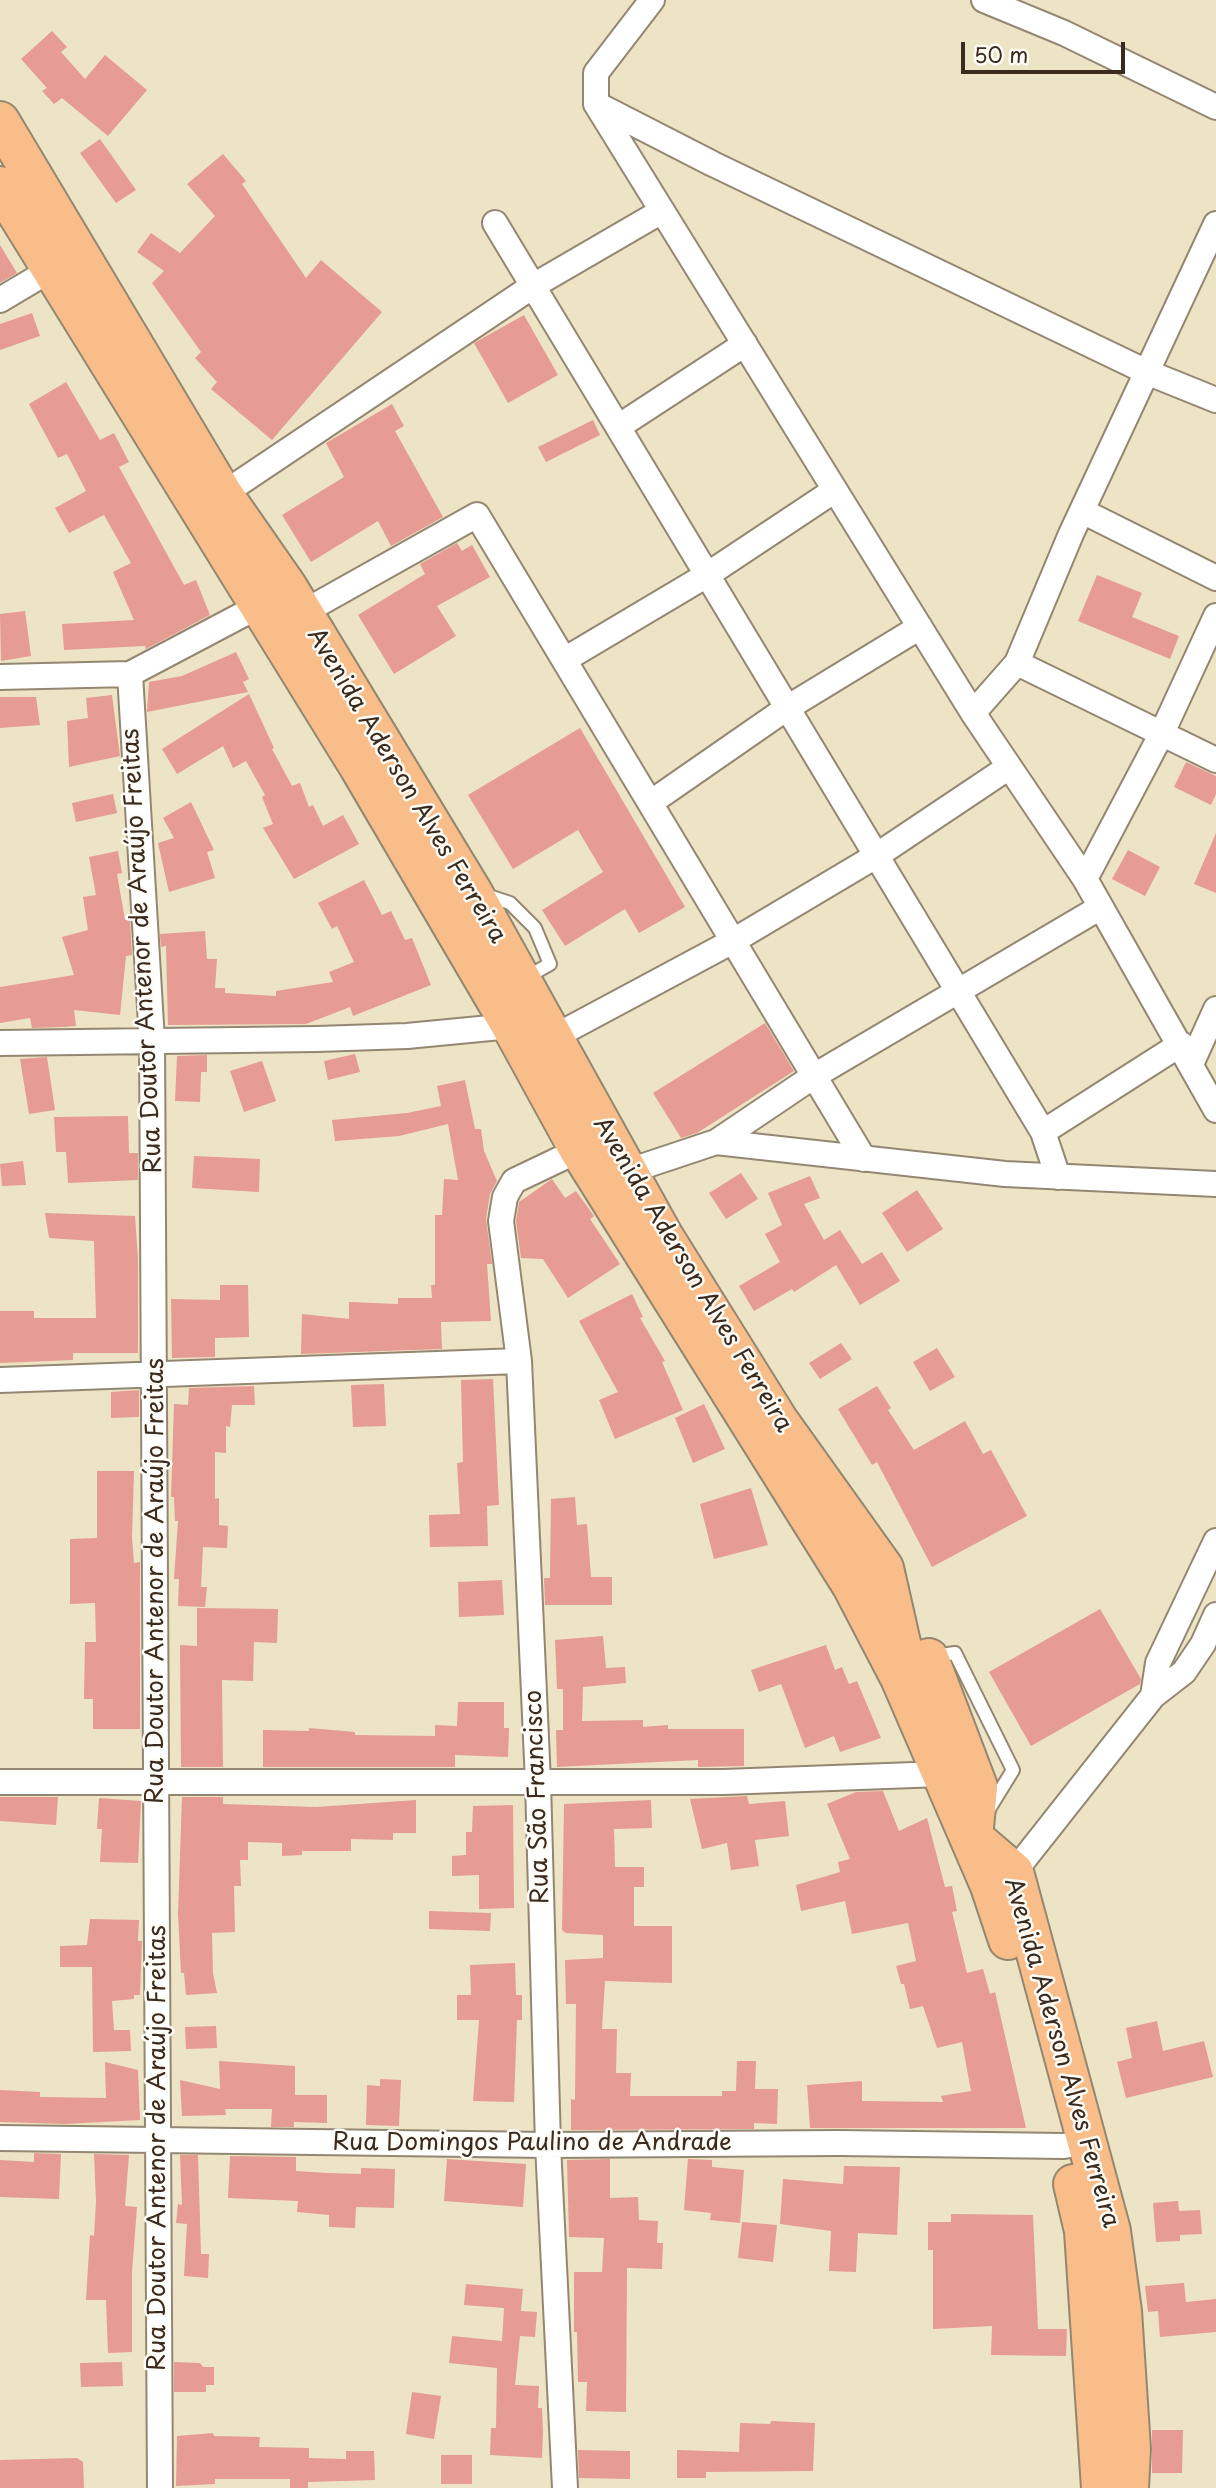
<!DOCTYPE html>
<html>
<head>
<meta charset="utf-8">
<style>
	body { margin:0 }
	#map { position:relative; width:1216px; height:2488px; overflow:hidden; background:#ece4c5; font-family:"Playpen Sans",sans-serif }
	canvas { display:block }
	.scale { position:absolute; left:961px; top:42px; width:164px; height:32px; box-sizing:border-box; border:4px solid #3b2a1e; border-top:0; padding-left:9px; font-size:21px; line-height:24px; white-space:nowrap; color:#3b2a1e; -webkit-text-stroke:5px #fdfcf7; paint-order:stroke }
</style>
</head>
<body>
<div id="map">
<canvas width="1216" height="2488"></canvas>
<div class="scale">50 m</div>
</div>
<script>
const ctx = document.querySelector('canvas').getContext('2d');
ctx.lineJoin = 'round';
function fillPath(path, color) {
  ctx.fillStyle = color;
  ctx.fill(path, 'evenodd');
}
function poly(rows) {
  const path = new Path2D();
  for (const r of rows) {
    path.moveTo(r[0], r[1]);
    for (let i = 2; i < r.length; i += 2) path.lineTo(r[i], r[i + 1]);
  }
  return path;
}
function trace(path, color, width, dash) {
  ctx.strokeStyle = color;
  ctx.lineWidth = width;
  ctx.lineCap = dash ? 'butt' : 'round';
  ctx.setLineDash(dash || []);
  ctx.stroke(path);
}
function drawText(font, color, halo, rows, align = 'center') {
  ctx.font = font + ' "Playpen Sans",sans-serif';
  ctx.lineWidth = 5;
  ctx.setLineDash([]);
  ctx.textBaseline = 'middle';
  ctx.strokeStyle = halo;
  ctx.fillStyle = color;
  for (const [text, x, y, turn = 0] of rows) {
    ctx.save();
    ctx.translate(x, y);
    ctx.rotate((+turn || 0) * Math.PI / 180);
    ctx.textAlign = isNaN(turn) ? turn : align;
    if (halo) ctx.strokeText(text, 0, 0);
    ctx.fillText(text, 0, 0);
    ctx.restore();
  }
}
fillPath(poly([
	[52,31,67,47,61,52,85,79,105,55,147,90,108,136,62,98,54,104,42,91,47,88,21,59],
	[100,139,136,190,116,203,80,153],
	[223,154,246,181,242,184,306,278,321,260,382,312,272,440,211,389,217,382,195,358,201,352,152,283,164,271,137,252,151,233,180,253,215,216,187,184],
	[0,245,17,273,0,283],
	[32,313,40,336,0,350,0,324],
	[524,315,558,375,508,403,474,343],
	[66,382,100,440,114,433,129,462,119,467,184,585,196,580,210,615,146,649,145,646,64,650,62,624,134,620,113,572,131,563,104,515,69,533,55,508,86,491,67,454,58,458,29,404],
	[392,404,404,426,395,431,443,517,391,546,378,521,311,562,282,515,344,477,326,443],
	[593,420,600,435,546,462,538,447],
	[457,543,462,551,472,545,490,577,437,606,456,636,394,674,358,615,425,574,420,564],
	[1097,575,1142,593,1132,617,1179,636,1170,659,1078,621],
	[25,611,31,656,1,661,0,614],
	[236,652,249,679,243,682,248,692,147,712,149,682,182,676],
	[249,694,274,748,272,749,292,786,300,783,309,807,313,805,323,826,343,815,359,844,294,879,263,828,273,824,262,797,265,795,246,761,233,768,223,746,177,774,162,749],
	[112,695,120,756,69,767,67,721,88,718,86,698],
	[0,697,36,697,40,725,0,728],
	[580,728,685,907,639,933,625,909,565,946,542,910,603,872,578,830,513,869,468,795],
	[1186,762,1216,776,1216,794,1211,805,1174,787],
	[113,794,117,813,76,822,72,803],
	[191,802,214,850,207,852,215,878,169,892,158,843,174,838,163,818],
	[1216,833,1216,893,1194,884],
	[1128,850,1160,867,1145,896,1112,879],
	[118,851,122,873,117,874,125,920,130,919,132,955,126,956,120,1015,74,1010,76,1026,63,1027,32,1028,30,1018,0,1023,0,987,74,975,62,937,88,930,83,897,96,895,89,857],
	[364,880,382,915,391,911,405,940,412,938,431,985,353,1016,350,1007,306,1024,168,1025,166,946,161,947,160,934,205,931,207,959,217,959,215,988,225,988,225,993,276,996,276,991,333,982,329,972,354,962,337,926,332,929,318,903],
	[765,1023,794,1071,697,1133,681,1138,653,1093],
	[355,1054,360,1072,328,1080,324,1061],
	[207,1055,207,1072,201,1072,200,1102,175,1101,177,1056],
	[47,1057,55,1110,29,1114,20,1059],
	[262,1061,276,1101,244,1112,230,1071],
	[465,1080,475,1129,481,1129,484,1151,497,1181,490,1194,486,1219,492,1264,487,1264,491,1321,441,1322,442,1349,301,1354,302,1314,349,1319,349,1302,398,1304,398,1298,432,1298,431,1285,435,1285,435,1215,442,1215,444,1179,458,1180,448,1124,399,1136,335,1141,332,1120,407,1113,441,1106,437,1086],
	[128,1116,129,1153,138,1153,138,1180,68,1183,66,1152,56,1152,54,1117],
	[194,1156,260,1159,259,1192,192,1188],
	[23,1161,26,1185,2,1186,0,1164],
	[741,1173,758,1199,726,1219,709,1193],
	[810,1176,820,1198,804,1204,824,1240,840,1230,862,1264,882,1252,900,1281,860,1305,836,1265,794,1292,792,1289,754,1311,739,1286,780,1262,765,1234,782,1225,768,1193],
	[552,1179,565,1198,576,1191,594,1216,590,1219,620,1264,568,1298,543,1259,521,1258,516,1221,519,1202],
	[917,1190,943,1229,907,1252,882,1213],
	[45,1213,135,1216,138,1259,138,1353,73,1353,73,1360,0,1363,0,1311,34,1311,34,1318,96,1318,94,1241,49,1238],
	[220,1285,248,1285,249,1337,215,1338,215,1357,172,1358,171,1299,220,1300],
	[632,1294,643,1317,640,1318,665,1361,662,1362,683,1410,615,1439,599,1400,618,1392,579,1321],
	[841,1343,852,1359,820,1379,809,1363],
	[937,1348,955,1377,930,1391,913,1362],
	[493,1379,499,1505,487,1506,488,1546,430,1547,429,1515,460,1514,457,1463,463,1462,461,1380],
	[384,1384,386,1426,353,1427,351,1385],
	[254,1386,255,1405,232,1405,230,1427,226,1426,226,1453,215,1452,215,1499,219,1498,219,1525,228,1526,227,1548,203,1547,201,1587,207,1587,205,1607,178,1606,179,1579,174,1579,178,1521,175,1521,174,1497,171,1497,174,1404,188,1405,189,1388],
	[877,1386,891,1408,888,1410,914,1450,965,1421,983,1454,991,1450,1027,1516,932,1567,877,1462,872,1465,838,1409],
	[139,1390,139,1417,111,1418,111,1392],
	[704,1404,725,1449,693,1463,675,1418],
	[97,1471,134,1471,132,1537,134,1563,140,1562,140,1729,93,1729,93,1699,84,1699,85,1642,96,1642,95,1603,70,1604,70,1539,97,1538],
	[751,1488,768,1545,714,1559,700,1504],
	[575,1497,577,1525,587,1524,591,1577,612,1577,612,1605,545,1605,544,1578,550,1578,551,1499],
	[502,1580,504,1615,459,1617,458,1582],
	[197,1608,278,1609,277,1643,254,1642,253,1681,222,1680,223,1767,181,1767,180,1645,197,1646],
	[1100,1609,1141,1679,1140,1684,1031,1746,989,1672],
	[603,1636,606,1668,625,1667,626,1683,583,1687,582,1721,643,1720,643,1727,668,1725,668,1729,744,1729,744,1766,698,1767,698,1760,557,1767,556,1730,563,1730,563,1689,557,1689,555,1640],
	[826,1645,835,1670,842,1667,849,1684,857,1681,881,1738,840,1752,834,1736,805,1748,781,1684,759,1692,751,1670],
	[458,1702,504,1702,504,1728,509,1728,508,1757,455,1755,455,1767,263,1767,263,1730,309,1731,309,1728,355,1732,355,1735,435,1736,435,1725,457,1726],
	[883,1791,899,1831,927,1818,945,1887,952,1886,957,1911,952,1912,967,1973,983,1969,990,1994,995,1992,1026,2128,810,2128,807,2085,862,2081,862,2101,943,2102,941,2096,971,2091,962,2042,937,2048,923,2006,910,2009,904,1984,901,1984,896,1966,916,1961,908,1923,852,1934,845,1901,801,1911,796,1885,840,1872,838,1862,850,1859,827,1804,856,1792],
	[747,1796,749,1804,785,1801,789,1836,755,1840,759,1866,731,1870,727,1843,702,1849,690,1799],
	[0,1797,58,1797,56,1825,0,1821],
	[182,1797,223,1797,223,1804,316,1807,416,1800,416,1833,393,1833,393,1840,351,1839,351,1851,302,1851,302,1855,282,1856,282,1843,248,1842,248,1860,240,1860,241,1886,234,1886,235,1932,212,1933,213,1973,217,1993,186,1995,184,1973,181,1973,178,1914],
	[99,1798,141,1801,138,1863,100,1862,102,1829,97,1829],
	[651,1800,652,1828,614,1829,615,1867,644,1867,644,1887,634,1887,634,1926,672,1926,672,1983,605,1981,602,2029,617,2029,616,2073,631,2073,630,2096,722,2096,722,2091,736,2091,737,2061,756,2061,755,2089,778,2089,777,2124,754,2123,754,2129,571,2130,571,2099,575,2100,576,2004,566,2004,565,1960,603,1958,603,1935,566,1933,562,1930,564,1804],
	[513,1805,514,1908,479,1909,479,1875,452,1876,452,1856,466,1855,466,1832,472,1832,473,1806],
	[429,1911,491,1913,490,1931,429,1929],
	[90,1919,139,1920,138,1941,142,1941,140,1995,134,1995,134,1999,112,2001,114,2030,130,2030,131,2051,93,2052,92,1967,60,1967,60,1946,87,1945],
	[515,1963,516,1995,522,1995,522,2020,517,2020,514,2102,473,2101,479,2020,457,2020,457,1995,471,1995,470,1965],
	[1157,2021,1163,2051,1204,2041,1213,2077,1126,2098,1117,2062,1132,2058,1126,2028],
	[216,2026,217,2048,186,2049,185,2027],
	[219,2061,295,2066,295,2095,327,2095,327,2123,294,2122,294,2127,271,2127,272,2109,225,2109,226,2115,182,2116,180,2080,220,2089],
	[105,2062,138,2070,140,2120,65,2124,0,2122,0,2090,40,2092,40,2097,106,2098],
	[380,2079,401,2080,399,2126,366,2125,367,2085,380,2086],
	[34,2153,61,2154,59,2199,0,2197,0,2160,34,2162],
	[94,2154,129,2155,125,2206,137,2207,132,2272,132,2352,108,2353,106,2300,86,2300,90,2235,94,2236,96,2201],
	[180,2155,198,2155,201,2254,209,2254,208,2278,184,2276,187,2224,176,2223,178,2204,182,2205],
	[230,2156,296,2157,296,2171,327,2173,361,2174,361,2168,395,2169,394,2208,356,2207,355,2228,329,2227,329,2215,297,2212,298,2201,228,2198],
	[447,2159,526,2164,523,2207,444,2201],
	[610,2159,610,2198,638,2197,639,2220,658,2221,657,2243,663,2243,662,2269,627,2268,626,2412,586,2411,587,2382,578,2382,577,2332,574,2332,574,2272,602,2272,604,2238,569,2237,567,2160],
	[688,2159,712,2160,712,2167,744,2170,740,2223,710,2220,711,2213,684,2210],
	[844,2166,900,2167,897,2235,858,2233,856,2272,829,2271,831,2231,780,2224,783,2179,843,2184],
	[1178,2201,1179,2211,1200,2210,1202,2234,1180,2235,1180,2241,1156,2242,1153,2203],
	[951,2214,1033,2215,1038,2329,1067,2329,1066,2356,991,2355,992,2326,933,2329,933,2250,928,2250,928,2222,951,2222],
	[742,2222,777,2225,773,2262,738,2258],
	[1184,2283,1186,2302,1216,2299,1216,2332,1160,2337,1158,2311,1148,2312,1145,2286],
	[466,2284,523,2289,521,2311,537,2312,535,2337,520,2336,515,2385,539,2386,538,2408,542,2408,543,2430,542,2458,490,2455,491,2428,496,2428,497,2368,449,2363,452,2336,502,2341,504,2308,464,2305],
	[122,2362,123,2386,81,2387,80,2363],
	[174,2362,200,2363,203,2367,214,2367,214,2385,206,2385,206,2392,174,2392],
	[412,2392,441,2396,434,2439,406,2434],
	[771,2421,815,2423,813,2471,706,2472,706,2478,677,2478,677,2450,739,2452,740,2423,770,2424],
	[1152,2430,1183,2430,1182,2473,1152,2473],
	[213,2433,214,2436,260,2437,259,2447,309,2448,309,2458,346,2459,346,2451,374,2451,375,2480,308,2482,308,2488,290,2488,290,2479,215,2479,215,2484,176,2486,177,2436],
	[578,2450,630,2451,630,2479,579,2478],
	[441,2455,472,2455,472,2484,441,2484],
	[77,2458,83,2462,84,2488,0,2488,0,2460]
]), '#e69b93');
const service = poly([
	[486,895,510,903,535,928,550,964,525,978],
	[933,1656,955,1653,1013,1770,989,1809]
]);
const minor = poly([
	[652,0,596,73,596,104,713,164,1149,373,1216,400],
	[984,0,1064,33,1216,107],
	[596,104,973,713,1085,879,1216,1110],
	[495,223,1043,1132,1058,1177],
	[0,300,62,263],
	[618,427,745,344],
	[223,494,533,286,662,211],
	[1082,511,1216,578],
	[302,613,477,515,864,1159],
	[564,660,707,575,835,490],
	[1017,663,1216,760],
	[130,674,152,1041,160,2488],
	[0,677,130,674,259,606],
	[973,713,1017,663,1071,534,1216,224],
	[650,803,787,708,920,627],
	[1085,879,1162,733,1216,616],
	[552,1038,733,941,876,856,1009,767],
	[0,1043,317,1039,407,1036,511,1026],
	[1192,1062,1216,1009],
	[1043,1132,1181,1044],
	[716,1142,1005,1174,1216,1184],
	[626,1172,716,1142,814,1076,1101,907],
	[0,1380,519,1361],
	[1153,1696,1158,1663,1216,1541],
	[0,1782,724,1782,941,1774],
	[1003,1879,1014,1872,1153,1696,1184,1672,1203,1644,1216,1615],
	[0,2138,548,2145,839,2143,1064,2146,1088,2142],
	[565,2488,548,2145,538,1782,519,1361,501,1221,505,1197,514,1181,579,1150]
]);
const primary = poly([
	[0,121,223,494,287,586,472,891,663,1235,779,1421,884,1568,906,1665,929,1658,978,1787,973,1837,1014,1872,1111,2231,1122,2311,1131,2449,1129,2488],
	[0,186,359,767,511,1026,579,1150,852,1586,900,1678,990,1886,1008,1940],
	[1073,2184,1084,2231,1101,2488]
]);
trace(service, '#948772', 16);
trace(minor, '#948772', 28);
trace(primary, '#948772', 42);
trace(service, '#fff', 12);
trace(minor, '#fff', 24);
trace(primary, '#f8bd89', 38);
drawText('24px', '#3b2a1e', '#fdfcf7', [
	["Avenida Aderson Alves Ferreira",406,786,59],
	["Rua Doutor Antenor de Araújo Freitas",143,951,-93],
	["Avenida Aderson Alves Ferreira",692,1275,59],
	["Rua Doutor Antenor de Araújo Freitas",156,1581,-90],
	["Rua São Francisco",538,1797,-92],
	["Avenida Aderson Alves Ferreira",1061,2053,74],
	["Rua Domingos Paulino de Andrade",532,2143],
	["Rua Doutor Antenor de Araújo Freitas",158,2148,-90]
]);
</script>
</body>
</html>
